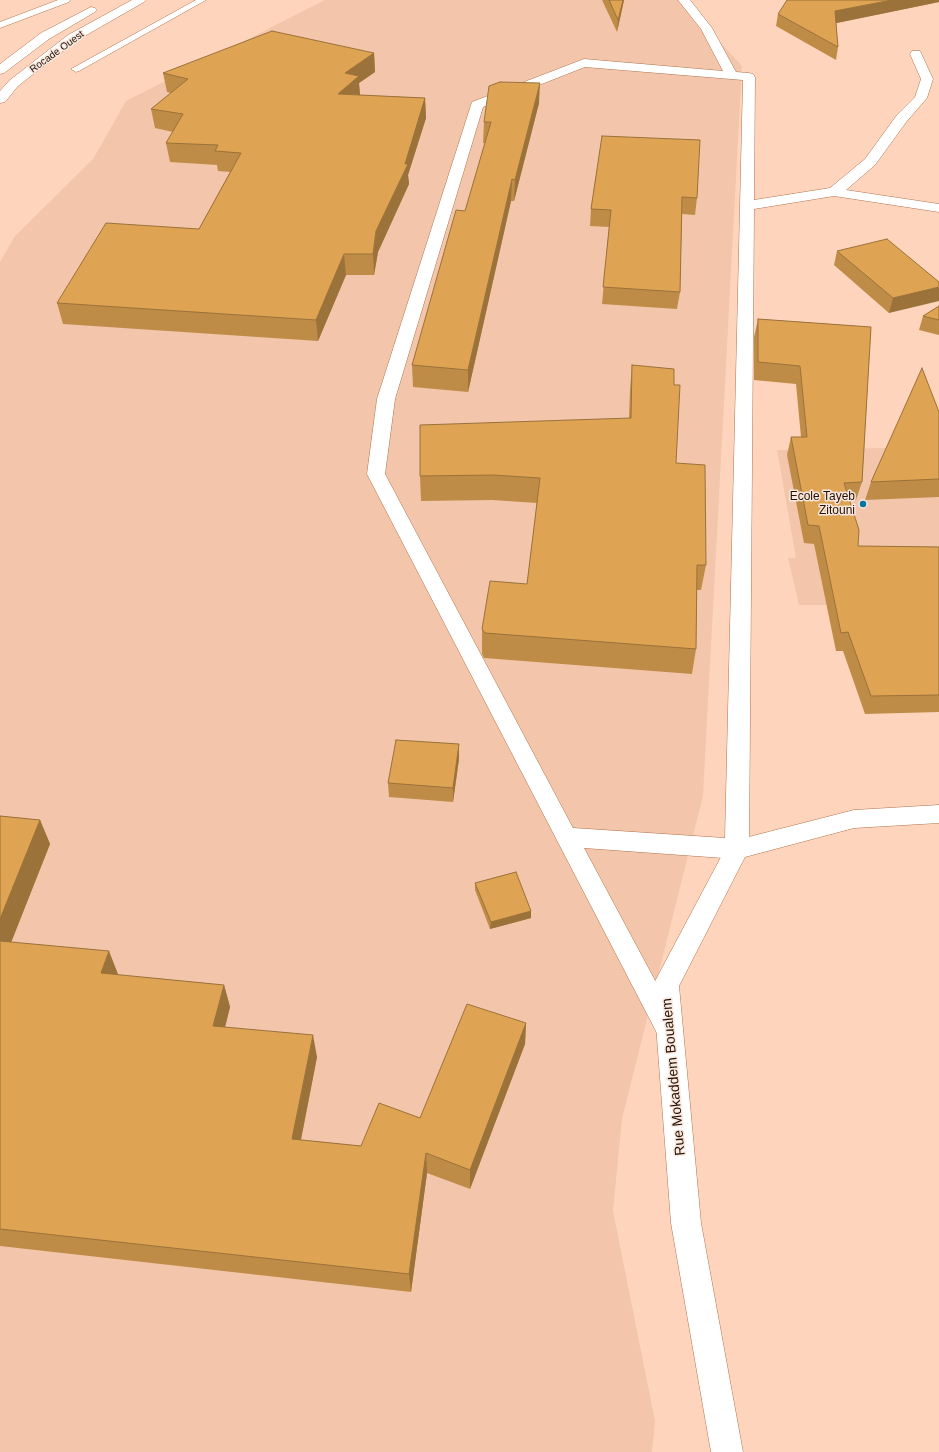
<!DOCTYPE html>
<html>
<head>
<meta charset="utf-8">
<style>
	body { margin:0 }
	canvas { display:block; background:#fed5bc }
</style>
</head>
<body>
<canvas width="939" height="1452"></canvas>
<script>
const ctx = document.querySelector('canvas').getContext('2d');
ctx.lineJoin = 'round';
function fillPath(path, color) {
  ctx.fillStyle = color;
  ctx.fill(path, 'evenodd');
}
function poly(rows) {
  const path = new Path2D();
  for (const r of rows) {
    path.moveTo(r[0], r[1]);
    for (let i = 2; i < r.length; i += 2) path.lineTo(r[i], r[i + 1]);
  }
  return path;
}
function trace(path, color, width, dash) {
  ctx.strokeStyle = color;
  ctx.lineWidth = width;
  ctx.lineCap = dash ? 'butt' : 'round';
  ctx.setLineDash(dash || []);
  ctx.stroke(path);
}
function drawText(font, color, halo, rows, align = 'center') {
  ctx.font = font + ' Arial,sans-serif';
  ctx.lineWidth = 3;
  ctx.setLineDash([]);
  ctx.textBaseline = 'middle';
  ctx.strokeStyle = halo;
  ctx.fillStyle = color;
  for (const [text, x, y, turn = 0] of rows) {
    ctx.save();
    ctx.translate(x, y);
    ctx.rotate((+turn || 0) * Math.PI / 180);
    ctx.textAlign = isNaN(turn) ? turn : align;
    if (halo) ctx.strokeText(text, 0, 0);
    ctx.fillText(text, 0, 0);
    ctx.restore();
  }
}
fillPath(poly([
	[325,0,681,0,742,66,703,796,622,1119,613,1211,655,1421,652,1452,0,1452,0,262,15,236,93,159,126,101],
	[939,447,939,615,898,605,799,605,788,558,796,558,777,450]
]), '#f3c6ab');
const service = poly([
	[58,0,70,0,69,2,0,28,0,22,58,0],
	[196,0,206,0,79,71,76,72,71,69,196,0]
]);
const minor = poly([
	[678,0,690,0,712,28,736,72,749,73,753,74,755,77,754,200,830,188,865,159,897,115,915,97,921,79,910,54,912,51,920,51,933,79,927,98,907,121,875,165,846,190,939,204,939,212,834,196,754,209,749,849,745,856,737,859,584,848,681,1029,677,1037,668,1041,659,1037,367,474,377,399,471,105,472,102,584,59,723,71,701,29,678,0],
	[585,67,743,80,725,838,573,828,385,474,395,399,483,107,585,67]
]);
const tertiary = poly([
	[939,805,939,823,854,828,745,857,679,986,701,1223,743,1452,711,1452,671,1223,653,985,729,842,854,810,939,805]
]);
const trunk = poly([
	[132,0,146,0,144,2,76,41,18,86,5,102,0,103,0,91,10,80,68,35,132,0],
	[91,7,95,8,97,10,95,12,49,39,4,73,0,74,0,64,41,33,91,7]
]);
trace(service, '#b1734b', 1);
trace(minor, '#b1734b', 1);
trace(tertiary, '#b1734b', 1);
trace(trunk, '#b1734b', 1);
fillPath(service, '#fff');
fillPath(minor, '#fff');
fillPath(tertiary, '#fff');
fillPath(trunk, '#fff');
fillPath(poly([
	[602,0,624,0,617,32],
	[939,2,836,23,838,47,836,60,776,26,778,14],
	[374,53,375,72,359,83,360,95,425,98,426,118,408,175,409,184,378,252,374,275,346,275,318,341,63,324,57,303,199,229,230,172,218,171,217,165,170,162,166,143,173,132,155,128,151,109,171,93,167,92,163,73],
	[539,103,514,201,511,201,468,392,413,387,412,365,465,211,485,143,483,143,484,122],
	[602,136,697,198,695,215,682,214,680,292,677,309,602,304,609,227,590,226,591,209],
	[837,251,939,282,889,313,834,265],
	[939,306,939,335,919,330,923,316],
	[758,319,871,327,862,482,856,500,850,501,858,546,939,547,939,712,865,714,843,651,836,651,814,544,804,543,787,455,791,437,801,437,796,384,754,380,754,337],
	[632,365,674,385,676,463,706,565,701,590,697,590,696,649,692,674,484,658,482,654,482,629,527,584,537,503,492,500,421,501,420,476,629,418,630,390],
	[939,412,939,497,865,500,871,482],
	[459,744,459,759,453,802,389,797,388,783],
	[0,816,40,820,50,844,11,942,118,974,117,975,224,985,230,1007,225,1027,317,1057,301,1140,361,1146,420,1118,526,1023,525,1044,470,1189,427,1173,411,1292,0,1246],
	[475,883,531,918,490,929,475,890]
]), '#bf8c47');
fillPath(poly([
	[623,0,624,0,617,32,618,20],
	[892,0,939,0,939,2,832,24,835,11],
	[374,53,375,72,359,83,360,95,338,94,345,73],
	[540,83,539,103,514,201,515,180],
	[425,98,426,118,408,175,409,184,378,252,374,275,373,254,376,231],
	[512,179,511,201,468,392,468,370],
	[344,254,346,275,318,341,316,320],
	[939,287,939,301,889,313,893,298],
	[459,744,459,759,453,802,453,788],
	[40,820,50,844,3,963,0,957,0,919],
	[531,911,531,918,490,929,491,922],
	[109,951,118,974,111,995,101,973],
	[224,985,230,1007,220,1047,213,1026],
	[526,1023,525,1044,470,1189,470,1170],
	[313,1035,317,1057,297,1159,292,1139],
	[426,1153,427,1173,411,1292,409,1274]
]), '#9b723a');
const building = poly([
	[609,0,623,0,618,20,609,0],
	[787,0,892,0,835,11,838,47,778,14,787,0],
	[272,31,374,53,345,73,359,76,338,94,425,98,405,164,408,164,376,231,373,254,344,254,316,320,57,303,106,223,199,229,241,153,215,151,218,145,166,143,183,114,151,109,188,79,163,73,272,31],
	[500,82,540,83,515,180,512,179,468,370,412,365,456,210,465,211,491,122,484,122,489,86,500,82],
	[602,136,700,140,697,198,682,197,680,292,603,287,611,210,591,209,602,136],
	[887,239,939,282,939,287,893,298,837,251,887,239],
	[939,306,939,320,923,316,939,306],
	[758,319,871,327,862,482,844,483,859,530,858,546,939,547,939,695,871,696,848,632,841,633,819,526,808,525,791,437,807,437,800,366,758,362,758,319],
	[632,365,674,369,674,385,680,385,676,463,705,465,706,565,697,565,696,649,485,633,482,629,490,581,527,584,540,478,493,475,420,476,420,425,631,418,632,365],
	[922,368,939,412,939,479,871,482,922,368],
	[396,740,459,744,453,788,388,783,396,740],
	[0,816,40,820,0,919,0,816],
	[516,872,531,911,491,922,475,883,516,872],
	[0,941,109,951,101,973,224,985,213,1026,313,1035,292,1139,361,1146,379,1103,420,1118,467,1004,526,1023,470,1170,426,1153,409,1274,0,1229,0,941]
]);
fillPath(building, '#dea353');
trace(building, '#9b723a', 1);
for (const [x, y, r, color] of [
	[863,504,4,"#04759f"]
]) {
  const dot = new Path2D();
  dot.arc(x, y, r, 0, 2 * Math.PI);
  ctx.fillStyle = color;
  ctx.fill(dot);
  trace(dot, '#f7e8e0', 1.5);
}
drawText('10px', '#291102', '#f7e8e0', [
	["Rocade Ouest",57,52,-36]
]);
drawText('12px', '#291102', '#f7e8e0', [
	["Ecole Tayeb",855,497],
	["Zitouni",855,511]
], 'right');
drawText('14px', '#291102', '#f7e8e0', [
	["Rue Mokaddem Boualem",674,1077,-95]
]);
</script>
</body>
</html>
